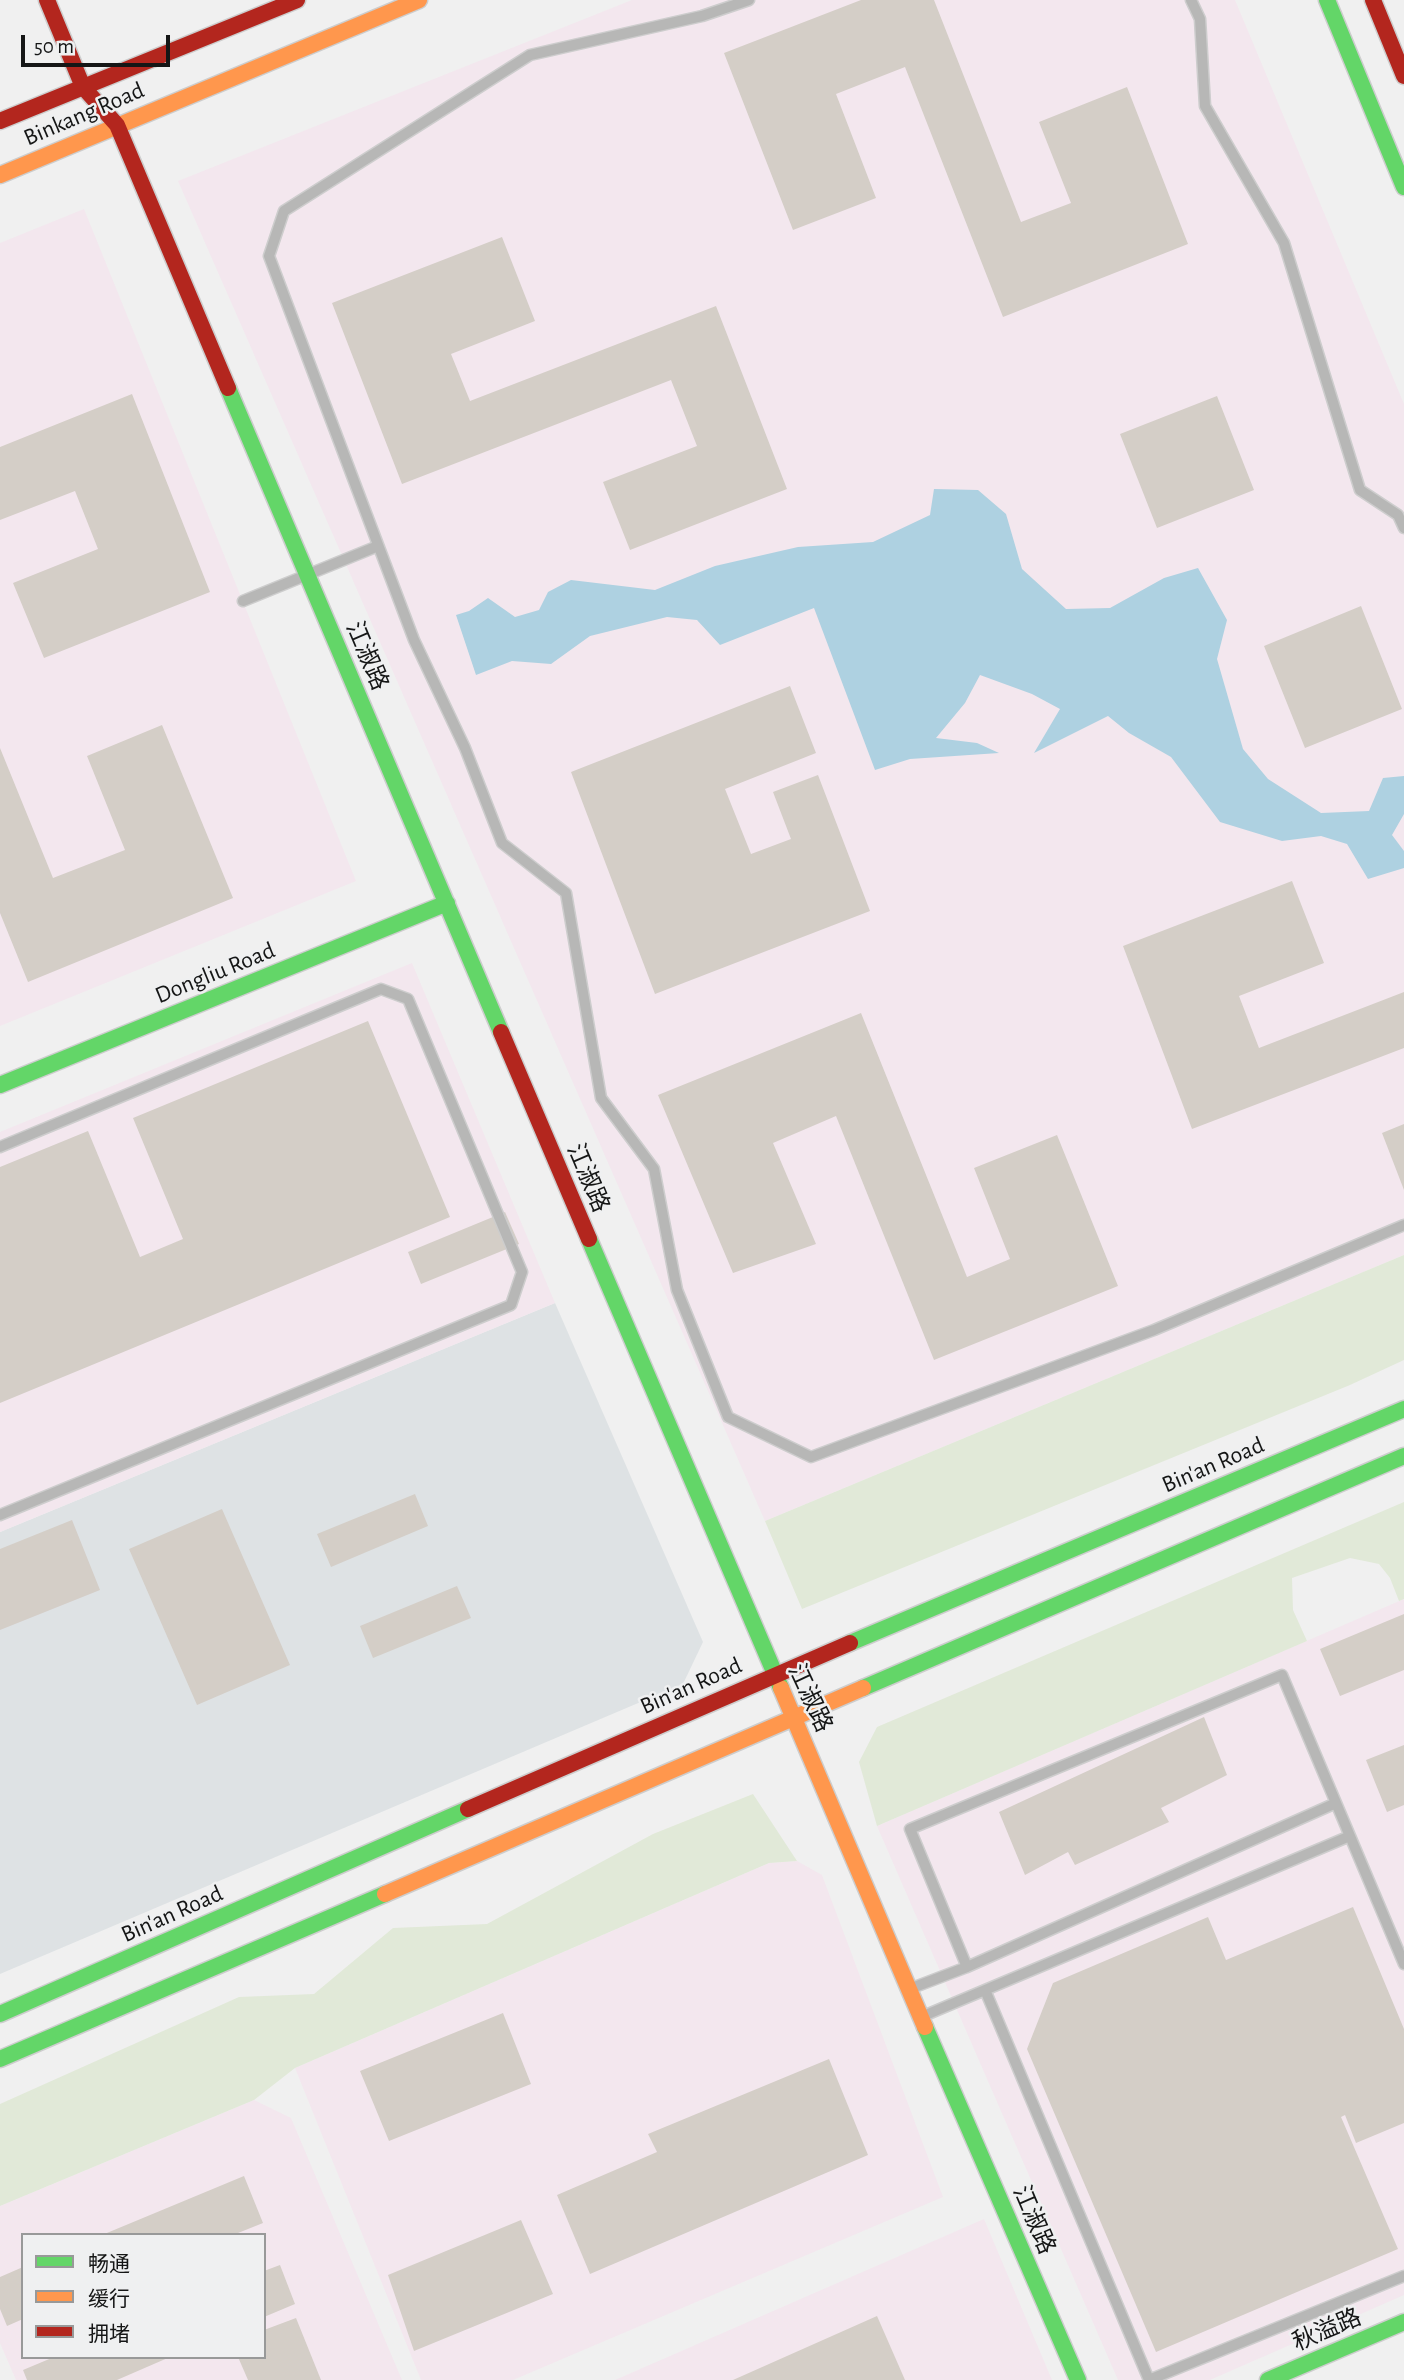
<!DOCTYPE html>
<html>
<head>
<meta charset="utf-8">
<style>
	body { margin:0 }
	#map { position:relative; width:1404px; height:2380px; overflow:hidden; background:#f0f0f0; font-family:"Alegreya Sans","Noto Sans SC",sans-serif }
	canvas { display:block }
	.legend { position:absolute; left:21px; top:2233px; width:245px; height:126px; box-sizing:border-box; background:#eff0f1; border:2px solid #989999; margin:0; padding:9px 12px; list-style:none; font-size:21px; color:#151616 }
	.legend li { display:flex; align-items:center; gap:14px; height:35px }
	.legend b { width:35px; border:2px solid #989999 }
	.scale { position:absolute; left:21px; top:35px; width:149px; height:32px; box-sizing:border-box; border:4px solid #151616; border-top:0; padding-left:9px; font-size:21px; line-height:24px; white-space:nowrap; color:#151616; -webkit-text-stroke:5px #eff0f1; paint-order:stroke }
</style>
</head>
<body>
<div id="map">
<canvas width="1404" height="2380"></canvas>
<ul class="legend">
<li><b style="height:9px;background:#63d668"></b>畅通</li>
<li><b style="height:9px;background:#ff974d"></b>缓行</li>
<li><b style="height:9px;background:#b3261e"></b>拥堵</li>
</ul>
<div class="scale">50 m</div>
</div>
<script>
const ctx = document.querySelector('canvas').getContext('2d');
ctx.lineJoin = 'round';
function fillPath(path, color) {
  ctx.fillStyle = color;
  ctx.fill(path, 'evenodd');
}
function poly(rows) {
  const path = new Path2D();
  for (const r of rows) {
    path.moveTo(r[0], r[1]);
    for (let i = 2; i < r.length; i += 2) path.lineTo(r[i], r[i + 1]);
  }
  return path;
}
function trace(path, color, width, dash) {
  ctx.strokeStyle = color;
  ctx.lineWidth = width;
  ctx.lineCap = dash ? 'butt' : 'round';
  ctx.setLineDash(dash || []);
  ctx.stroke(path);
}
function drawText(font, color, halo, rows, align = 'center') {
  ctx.font = font + ' "Alegreya Sans","Noto Sans SC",sans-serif';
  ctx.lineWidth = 5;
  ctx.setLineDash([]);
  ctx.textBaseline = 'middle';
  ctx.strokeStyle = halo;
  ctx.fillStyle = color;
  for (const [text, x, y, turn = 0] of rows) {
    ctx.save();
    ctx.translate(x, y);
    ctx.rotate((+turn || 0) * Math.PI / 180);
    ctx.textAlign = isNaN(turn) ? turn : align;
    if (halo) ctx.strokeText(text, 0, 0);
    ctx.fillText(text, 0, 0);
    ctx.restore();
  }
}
fillPath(poly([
	[555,1303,703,1642,683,1684,0,1974,0,1532]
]), '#dee2e4');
fillPath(poly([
	[632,0,1235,0,1404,404,1404,1255,765,1521,178,181],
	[84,209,356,881,0,1026,0,243],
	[412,963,555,1303,0,1532,0,1132],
	[1404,1599,1404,2295,1210,2380,1118,2380,877,1826],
	[797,1861,822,1875,943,2197,513,2380,421,2380,295,2068,769,1863],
	[254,2100,291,2118,402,2380,16,2380,0,2343,0,2206],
	[23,2235,264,2235,264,2357,23,2357],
	[984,2219,1052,2380,615,2380]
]), '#f3e7ee');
fillPath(poly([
	[1404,1255,1404,1360,1350,1385,802,1609,765,1521],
	[1404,1502,1404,1599,1399,1601,1390,1578,1379,1564,1350,1558,1292,1578,1293,1610,1307,1641,877,1826,859,1762,877,1727],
	[753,1794,797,1861,769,1863,295,2068,254,2100,0,2206,0,2104,239,1997,314,1994,393,1928,487,1924,653,1834]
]), '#e1e9d8');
fillPath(poly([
	[934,489,978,490,1006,514,1022,569,1066,609,1110,608,1164,578,1198,568,1227,620,1217,659,1243,749,1268,779,1321,813,1369,811,1383,778,1404,776,1404,814,1392,835,1404,851,1404,868,1368,879,1347,844,1321,836,1282,841,1220,822,1171,757,1129,733,1108,716,1034,753,1060,709,1032,694,980,675,965,703,936,738,977,743,999,753,910,759,875,770,814,608,720,645,697,620,667,617,590,636,551,664,512,661,476,675,456,615,469,611,488,598,515,617,539,610,548,592,571,580,655,590,715,566,798,547,873,542,930,515]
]), '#aed1e1');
fillPath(poly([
	[861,0,934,0,1021,222,1071,203,1039,122,1127,87,1188,244,1003,317,905,67,836,94,876,198,793,230,724,53],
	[502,237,535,321,451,354,470,401,716,306,787,489,630,550,603,482,697,446,671,380,402,484,332,303],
	[132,394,210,592,44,658,13,583,98,549,75,491,0,520,0,447],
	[1217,396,1254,490,1157,528,1120,434],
	[1361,606,1402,709,1305,748,1264,646],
	[790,686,816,753,725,789,751,854,791,839,773,792,818,775,870,911,655,994,571,772],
	[162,725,233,898,28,982,0,913,0,748,53,878,125,850,87,756],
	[1292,881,1324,963,1239,996,1259,1048,1404,992,1404,1048,1192,1129,1123,946],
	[861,1013,967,1277,1010,1259,974,1168,1057,1135,1118,1286,934,1360,836,1116,773,1143,816,1244,733,1273,658,1095],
	[368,1021,450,1217,0,1403,0,1167,88,1131,140,1257,183,1239,133,1118],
	[1404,1124,1404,1190,1382,1133],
	[505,1212,519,1244,421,1284,408,1252],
	[415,1494,428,1526,331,1567,317,1534],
	[222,1509,290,1665,197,1705,129,1549],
	[72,1520,100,1590,0,1630,0,1549],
	[457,1586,471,1618,373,1658,360,1626],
	[1404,1614,1404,1670,1340,1696,1320,1649],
	[1204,1717,1227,1775,1161,1808,1169,1822,1075,1865,1068,1852,1025,1875,999,1812],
	[1404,1745,1404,1805,1387,1812,1366,1760],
	[1353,1907,1404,2029,1404,2123,1356,2143,1345,2115,1341,2117,1398,2249,1156,2352,1027,2049,1053,1983,1208,1917,1226,1960],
	[503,2013,531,2084,389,2141,360,2071],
	[829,2059,868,2155,590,2274,557,2195,657,2152,648,2134],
	[244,2176,263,2223,233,2235,102,2235],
	[521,2220,553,2294,414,2351,388,2275],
	[280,2265,295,2304,264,2317,264,2271],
	[23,2267,23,2319,7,2326,0,2309,0,2277],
	[877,2316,905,2380,733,2380],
	[296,2318,321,2380,248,2380,238,2357,264,2357,264,2330],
	[54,2357,170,2357,117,2380,27,2380,23,2370]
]), '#d4cec7');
const lane = poly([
	[749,0,702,16,530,55,284,211,269,256,414,640,465,748,502,843,566,893,601,1098,654,1169,677,1290,728,1417,811,1457,1154,1330,1404,1225],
	[1191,0,1200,19,1205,106,1284,243,1360,490,1398,515,1404,528],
	[243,601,378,546],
	[0,1147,381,989,408,999,522,1272,511,1305,0,1515],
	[1336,1803,967,1967,910,1829,1282,1675,1404,1964],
	[912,1988,967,1967],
	[985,1990,1149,2380],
	[921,2017,1350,1836],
	[1149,2380,1404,2276]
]);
const fast = poly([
	[1327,0,1404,187],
	[228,388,501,1032],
	[0,1085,447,903],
	[589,1239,781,1688],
	[850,1643,1404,1409],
	[863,1688,1404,1456],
	[0,2014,468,1809],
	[925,2027,1078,2380],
	[0,2059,385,1894],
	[1268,2380,1404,2322]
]);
const slow = poly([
	[0,175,419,0],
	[781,1688,925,2027],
	[385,1894,863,1688]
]);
const jam = poly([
	[47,0,83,87,117,125,228,388],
	[1373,0,1404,76],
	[0,121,297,0],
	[501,1032,589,1239],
	[468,1809,850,1643]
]);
trace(lane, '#cdcdcd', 13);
trace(fast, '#cdcdcd', 19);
trace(slow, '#cdcdcd', 19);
trace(jam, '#cdcdcd', 19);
trace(lane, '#b7b7b6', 10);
trace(fast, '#63d668', 16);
trace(slow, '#ff974d', 16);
trace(jam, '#b3261e', 16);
drawText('24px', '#151616', '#eff0f1', [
	["Binkang Road",84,114,-23],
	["江淑路",367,656,67],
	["Dongliu Road",215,973,-22],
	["江淑路",588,1178,67],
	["Bin'an Road",1213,1465,-23],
	["Bin'an Road",691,1686,-24],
	["江淑路",810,1698,65],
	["Bin'an Road",172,1914,-24],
	["江淑路",1034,2220,67],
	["秋溢路",1327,2330,-23]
]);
</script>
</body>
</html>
